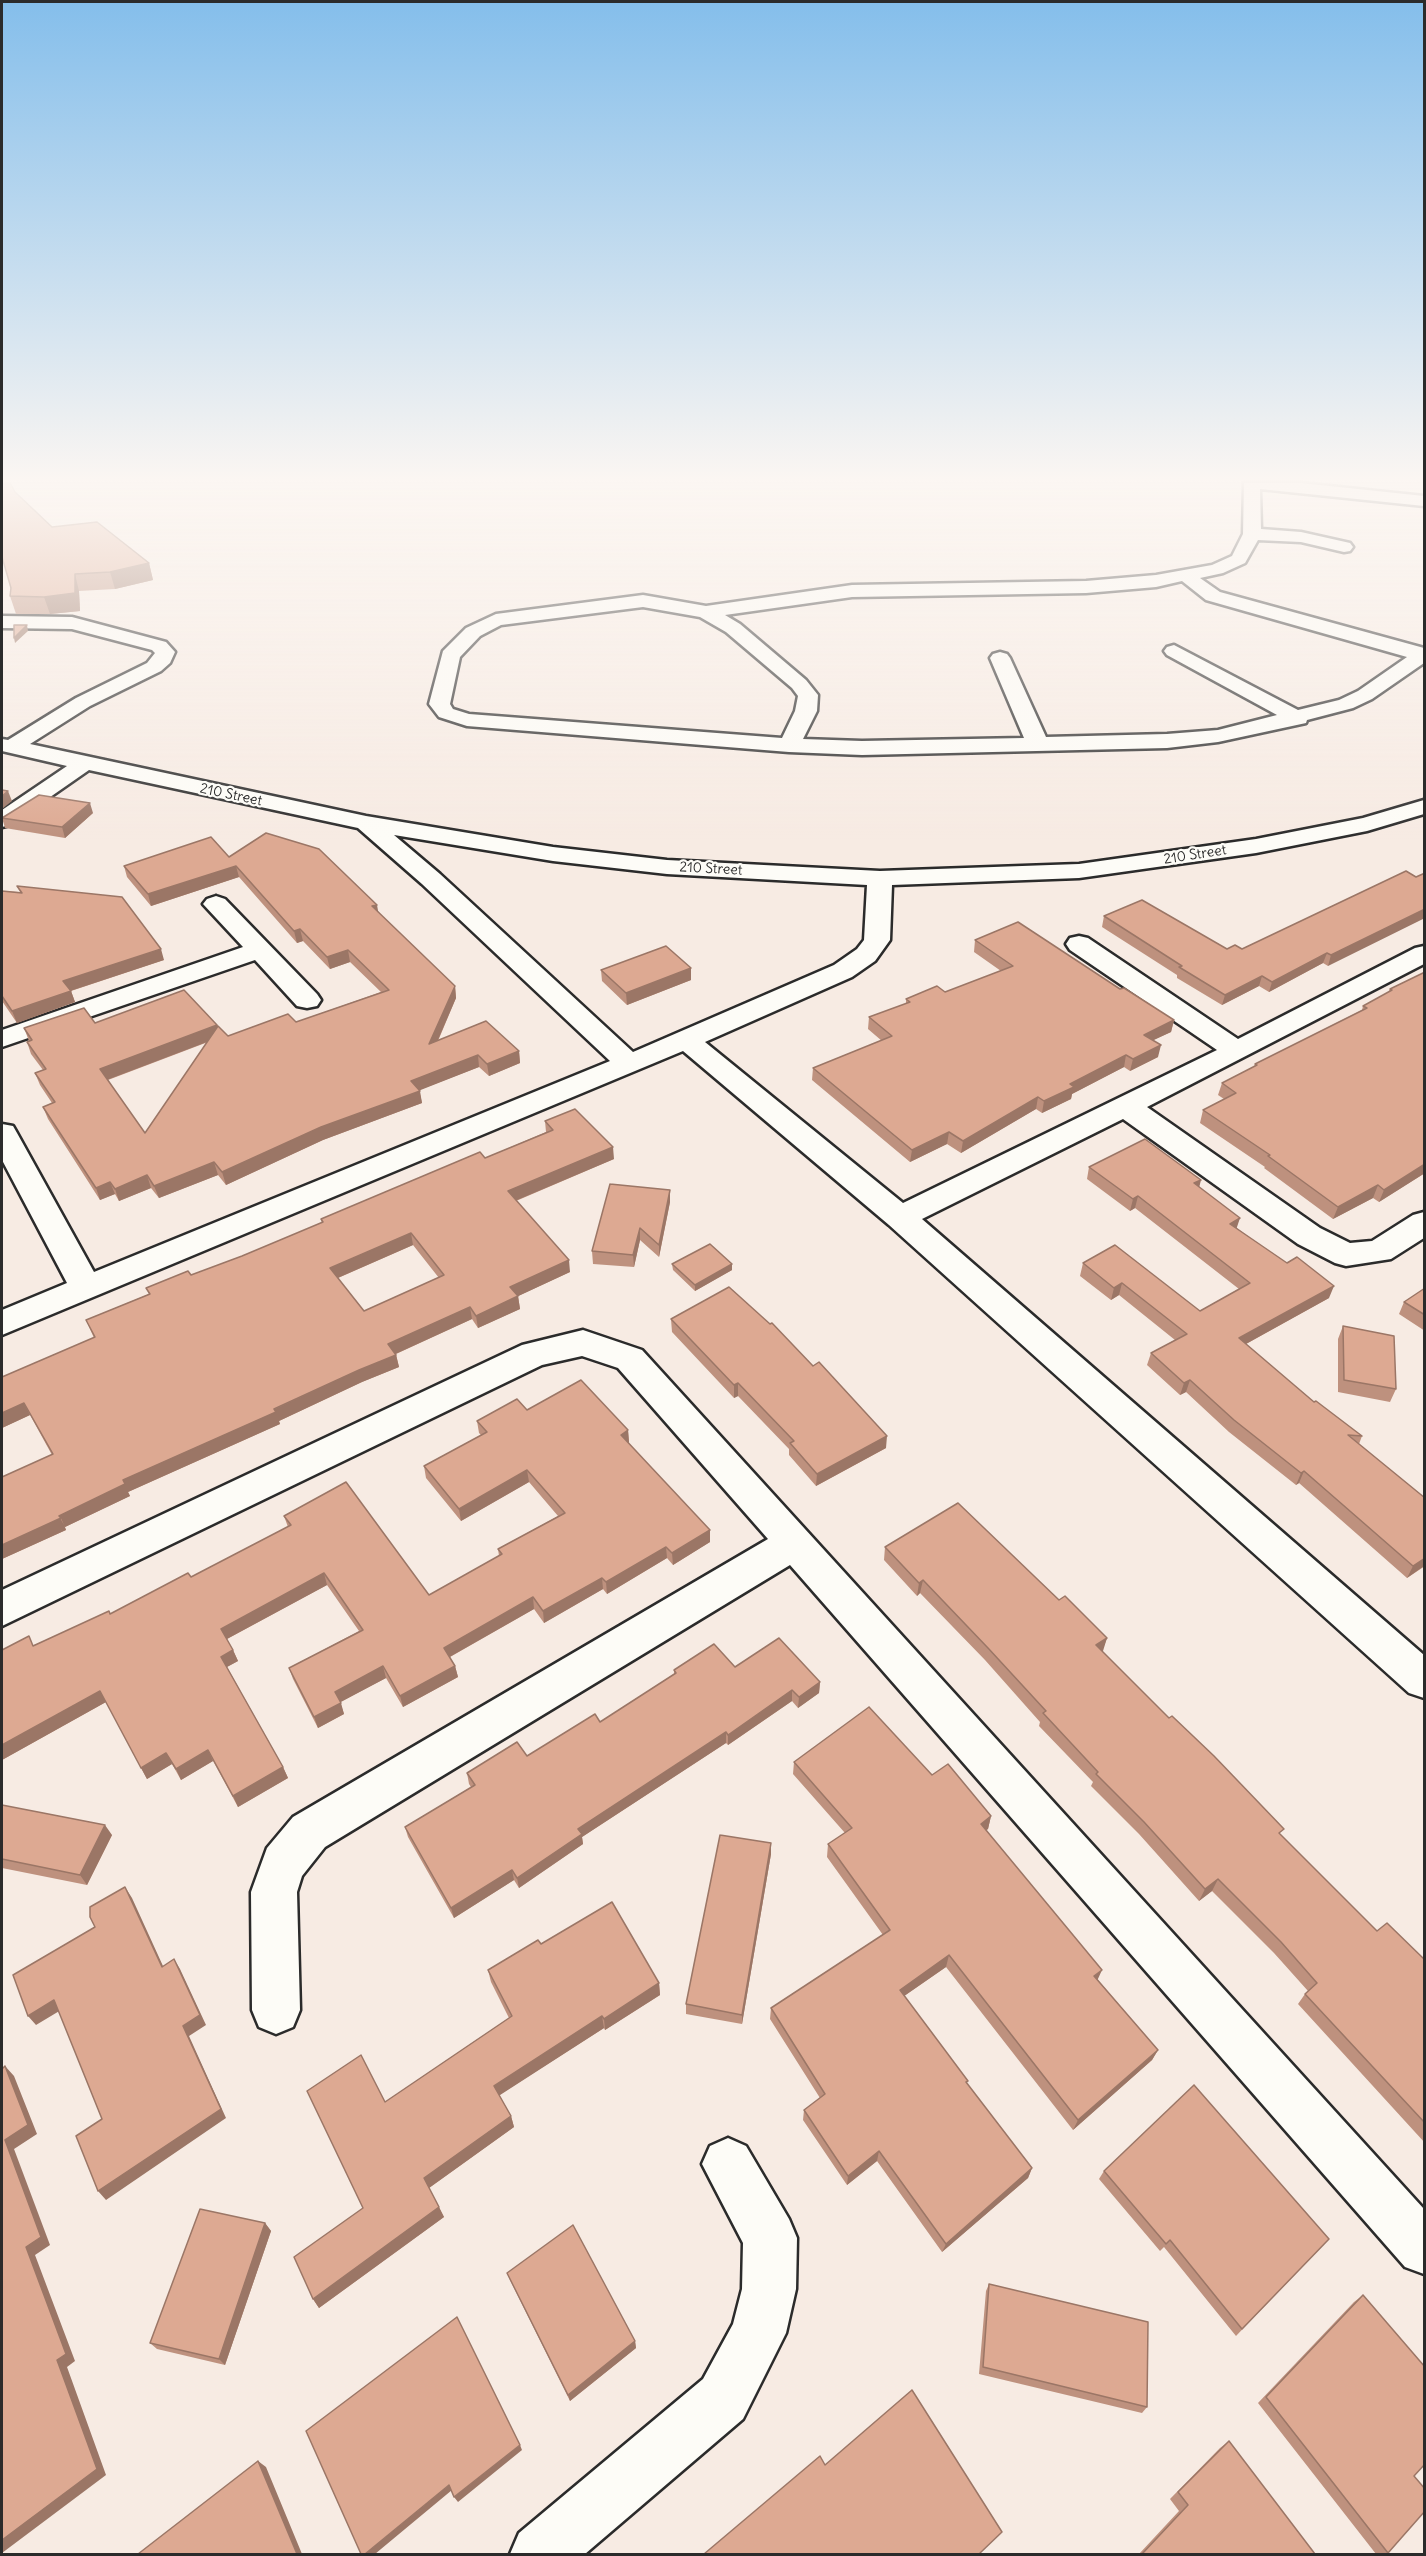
<!DOCTYPE html>
<html>
<head>
<meta charset="utf-8">
<style>
	body { margin:0 }
	#map { position:relative; width:1426px; height:2556px; overflow:hidden; background:#f7ebe3; font-family:Delius,sans-serif }
	canvas { display:block }
	.frame { position:absolute; inset:0; border:3px solid #2b2b2b; pointer-events:none }
</style>
</head>
<body>
<div id="map">
<canvas width="1426" height="2556"></canvas>
<div class="frame"></div>
</div>
<script>
const ctx = document.querySelector('canvas').getContext('2d');
ctx.lineJoin = 'round';
function poly(rows) {
  const path = new Path2D();
  for (const r of rows) {
    path.moveTo(r[0], r[1]);
    for (let i = 2; i < r.length; i += 2) path.lineTo(r[i], r[i + 1]);
  }
  return path;
}
function trace(path, color, width, dash) {
  ctx.strokeStyle = color;
  ctx.lineWidth = width;
  ctx.lineCap = dash ? 'butt' : 'round';
  ctx.setLineDash(dash || []);
  ctx.stroke(path);
}
function fillPath(path, color) {
  ctx.fillStyle = color;
  ctx.fill(path, 'evenodd');
}
function drawText(font, color, halo, rows, align = 'center') {
  ctx.font = font + ' Delius,sans-serif';
  ctx.lineWidth = 4.5;
  ctx.setLineDash([]);
  ctx.textBaseline = 'middle';
  ctx.strokeStyle = halo;
  ctx.fillStyle = color;
  for (const [text, x, y, turn = 0] of rows) {
    ctx.save();
    ctx.translate(x, y);
    ctx.rotate((+turn || 0) * Math.PI / 180);
    ctx.textAlign = isNaN(turn) ? turn : align;
    if (halo) ctx.strokeText(text, 0, 0);
    ctx.fillText(text, 0, 0);
    ctx.restore();
  }
}
const minor = poly([
	[1244,483,1301,483,1424,496,1424,506,1260,489,1261,529,1301,532,1350,543,1353,547,1350,551,1344,552,1301,542,1258,540,1245,563,1223,573,1200,578,1220,592,1424,648,1424,663,1372,699,1353,708,1307,720,1306,723,1218,742,1167,748,862,755,789,752,467,726,439,717,429,704,443,651,466,628,496,614,643,595,706,606,852,585,1086,581,1156,575,1212,565,1232,556,1243,534,1244,483],
	[1182,581,1206,600,1407,657,1358,691,1339,700,1298,710,1174,645,1167,647,1164,651,1167,655,1277,715,1218,730,1167,734,1046,737,1010,658,1007,654,1000,652,993,654,990,658,1024,738,862,741,803,739,817,711,818,695,806,680,740,624,725,615,852,597,1086,593,1156,587,1182,581],
	[643,607,700,617,726,632,792,688,798,696,795,711,782,738,469,714,453,709,450,704,460,657,480,636,501,625,643,607],
	[2,616,72,617,166,642,175,652,170,663,161,671,90,706,30,744,366,816,553,847,667,860,880,871,1079,864,1256,839,1363,818,1424,800,1424,814,1367,831,1256,853,1079,878,892,885,890,940,875,961,852,977,705,1042,903,1203,1217,1050,1070,950,1066,944,1070,938,1079,936,1088,938,1238,1039,1415,948,1424,946,1424,964,1147,1107,1320,1228,1350,1243,1372,1241,1413,1215,1424,1212,1424,1238,1391,1259,1346,1266,1335,1263,1298,1244,1123,1119,922,1219,1424,1655,1424,1698,1409,1693,889,1225,683,1051,2,1335,2,1310,67,1283,2,1160,2,1124,13,1126,17,1133,94,1272,610,1061,422,884,358,828,89,770,10,825,2,827,2,810,67,766,2,751,2,739,8,740,76,698,147,663,155,653,152,650,72,629,2,628,2,616],
	[394,835,553,861,667,874,867,885,864,940,857,949,834,965,633,1052,440,874,394,835],
	[216,896,225,899,317,994,321,1000,317,1006,307,1008,297,1006,255,960,2,1047,2,1030,243,947,203,904,207,899,216,896],
	[583,1330,642,1350,1424,2209,1424,2274,1405,2267,790,1565,325,1847,302,1876,297,1892,300,2010,293,2027,276,2034,259,2027,252,2010,251,1892,267,1848,293,1817,768,1539,618,1368,582,1356,542,1365,2,1626,2,1590,522,1345,583,1330],
	[728,2138,746,2146,789,2219,797,2238,796,2289,786,2333,743,2419,585,2554,510,2554,519,2533,703,2379,733,2324,742,2289,743,2243,702,2164,710,2146,728,2138]
]);
trace(minor, '#2b2b2b', 5);
fillPath(minor, '#fdfcf7');
fillPath(poly([
	[15,492,52,527,149,563,153,580,115,589,79,591,80,611,50,614,16,614,10,596],
	[93,813,65,838,5,828,2,818],
	[229,857,378,912,455,986,456,998,438,1041,519,1051,520,1063,489,1076,479,1067,419,1090,422,1103,323,1140,226,1185,218,1175,159,1198,151,1188,119,1201,115,1194,100,1200,48,1119,43,1107,52,1103,40,1085,35,1073,43,1070,31,1054,27,1042,29,1041,24,1028,95,1023,218,1027,228,1036,296,1022,381,992,350,962,330,969,303,941,297,943,239,877,151,906,127,877,124,866],
	[208,1042,145,1133,108,1080],
	[1406,871,1328,966,1323,963,1269,992,1259,986,1222,1005,1177,978,1177,975,1102,927,1104,916,1227,949,1242,949],
	[17,886,164,960,71,991,75,1002,17,1023,2,1001,2,891,20,892],
	[975,940,1120,989,1174,1020,1171,1032,1153,1040,1158,1057,1130,1071,1124,1067,1072,1094,1071,1099,1042,1113,1036,1109,961,1153,947,1144,910,1162,812,1080,813,1068,882,1041,868,1029,869,1017,906,1004,906,999,945,992,1001,971,974,952],
	[691,968,691,980,627,1005,602,981,601,970],
	[1425,972,1425,1173,1379,1202,1373,1198,1333,1219,1264,1168,1265,1167,1200,1123,1203,1110,1224,1099,1218,1095,1222,1083,1254,1067,1255,1064,1362,1010,1363,1006,1388,993,1390,989],
	[545,1121,614,1159,516,1201,570,1272,518,1296,520,1309,478,1328,472,1319,396,1354,399,1367,362,1382,279,1421,280,1424,128,1492,130,1496,65,1527,66,1530,2,1559,52,1455,30,1415,2,1428,2,1377,94,1338,86,1320,149,1294,146,1288,191,1275,242,1256,322,1223,321,1219,485,1158,546,1132],
	[413,1245,439,1278,364,1311,338,1278],
	[1089,1167,1199,1187,1237,1228,1329,1298,1246,1344,1314,1402,1362,1436,1359,1444,1425,1498,1425,1566,1407,1578,1299,1483,1296,1485,1229,1432,1186,1392,1180,1395,1147,1365,1151,1353,1175,1340,1119,1295,1111,1300,1080,1276,1083,1263,1200,1311,1239,1289,1135,1208,1130,1211,1087,1179],
	[670,1190,670,1202,659,1257,640,1240,634,1267,593,1264,592,1251],
	[672,1264,732,1270,695,1291,673,1270],
	[1425,1288,1425,1331,1399,1314,1404,1302],
	[671,1319,886,1448,816,1486,789,1455,789,1449,738,1396,734,1398,672,1332],
	[1343,1326,1396,1389,1390,1402,1338,1392,1338,1339],
	[527,1410,628,1430,629,1443,710,1542,673,1565,667,1558,607,1594,603,1589,544,1623,534,1609,450,1657,455,1666,458,1677,403,1707,386,1678,340,1702,344,1714,318,1728,293,1679,289,1668,359,1631,327,1585,227,1639,233,1650,238,1661,227,1667,283,1767,288,1778,238,1807,213,1761,181,1780,172,1764,147,1779,106,1702,2,1760,2,1650,34,1645,110,1614,191,1577,288,1527,284,1516,429,1595,499,1556,498,1549,558,1516,529,1482,461,1521,426,1478,424,1466,481,1435,479,1433,477,1421],
	[885,1547,1059,1600,1107,1638,1102,1651,1281,1835,1377,1931,1425,1960,1425,2143,1298,2004,1305,1994,1308,1991,1274,1953,1212,1891,1199,1901,1139,1834,1091,1786,1093,1782,1039,1726,1040,1722,985,1660,920,1593,917,1596,884,1560],
	[735,1667,820,1682,819,1693,798,1708,792,1701,728,1745,726,1743,582,1837,583,1844,519,1888,514,1880,454,1918,408,1837,405,1827,471,1787,469,1784,467,1773,527,1756,600,1722,674,1674,674,1670],
	[794,1762,932,1775,991,1816,988,1829,986,1830,1098,1980,1158,2050,1152,2060,1073,2130,946,1967,904,1996,967,2084,1032,2168,1028,2178,942,2252,877,2161,847,2185,803,2120,804,2110,820,2098,770,2019,771,2008,883,1935,827,1857,828,1844,845,1833,793,1774],
	[2,1807,112,1835,87,1885,2,1868],
	[771,1843,771,1854,742,2024,686,2014,686,2004],
	[541,1944,659,1983,660,1995,605,2030,604,2028,499,2095,511,2116,514,2127,429,2188,444,2217,319,2308,313,2299,363,2208,385,2102,509,2018,491,1982,488,1970],
	[1104,2171,1329,2239,1236,2336,1164,2247,1160,2251,1099,2179],
	[265,2223,271,2231,225,2365,157,2349,150,2343],
	[507,2273,635,2341,636,2348,570,2401,510,2280],
	[989,2284,1147,2407,1142,2413,979,2374,986,2291],
	[1363,2295,1414,2476,1388,2553,1384,2554,1376,2554,1258,2403,1354,2302],
	[1229,2441,1315,2554,1139,2554,1179,2511,1170,2499,1220,2448]
]), '#be917e');
fillPath(poly([
	[149,563,153,580,115,589,110,572],
	[75,574,79,591,80,611,50,614,44,597],
	[27,625,28,631,15,643,14,638],
	[8,791,12,801,2,809,2,796],
	[90,803,93,813,65,838,62,827],
	[236,866,239,877,151,906,148,894],
	[377,905,379,916,372,906],
	[1425,909,1425,918,1328,966,1331,955],
	[300,929,303,941,297,943,294,931],
	[161,949,164,960,67,992,63,981],
	[348,950,350,962,330,969,327,957],
	[1327,953,1323,963,1269,992,1272,982],
	[691,968,691,980,627,1005,626,993],
	[1262,976,1259,986,1222,1005,1225,995],
	[455,986,456,998,431,1056,429,1044],
	[71,991,75,1002,17,1023,12,1011],
	[1174,1020,1171,1032,1141,1046,1144,1035],
	[217,1025,220,1037,104,1081,100,1069],
	[1161,1045,1158,1057,1130,1071,1133,1059],
	[519,1051,520,1063,489,1076,487,1064],
	[478,1055,479,1067,413,1093,411,1081],
	[1126,1055,1124,1067,1072,1094,1071,1099,1042,1113,1044,1101,1070,1084],
	[420,1091,422,1103,323,1140,226,1185,222,1172,321,1127],
	[1038,1097,1036,1109,961,1153,963,1141],
	[949,1132,947,1144,910,1162,912,1150],
	[613,1147,614,1159,510,1203,508,1191],
	[214,1162,218,1175,159,1198,154,1186],
	[1425,1164,1425,1173,1379,1202,1384,1190],
	[147,1175,151,1188,119,1201,115,1189],
	[1201,1180,1198,1192,1194,1183],
	[110,1182,115,1194,100,1200,96,1188],
	[1378,1185,1373,1198,1333,1219,1338,1207],
	[670,1190,670,1202,659,1257,659,1245],
	[1138,1196,1135,1208,1130,1211,1133,1199],
	[1240,1218,1236,1230,1230,1224],
	[640,1228,640,1240,634,1267,633,1255],
	[411,1233,413,1245,333,1280,330,1268],
	[569,1260,570,1272,512,1299,510,1287],
	[732,1264,732,1270,695,1291,695,1285],
	[1122,1283,1119,1295,1111,1300,1114,1288],
	[1334,1286,1329,1298,1235,1350,1239,1338],
	[518,1296,520,1309,478,1328,476,1316],
	[470,1307,472,1319,391,1356,388,1344],
	[396,1355,399,1367,362,1382,279,1421,280,1424,128,1492,130,1496,65,1527,59,1516,123,1480,359,1370],
	[1190,1380,1186,1392,1180,1395,1184,1383],
	[738,1383,738,1396,734,1398,734,1385],
	[24,1403,30,1415,2,1428,2,1413],
	[628,1430,629,1442,622,1447,621,1435],
	[887,1436,886,1448,816,1486,817,1474],
	[527,1470,529,1482,461,1521,459,1509],
	[1304,1471,1299,1483,1296,1485,1301,1473],
	[61,1518,66,1530,2,1559,2,1545],
	[710,1530,710,1542,673,1565,672,1553],
	[666,1547,667,1558,607,1594,606,1582],
	[1425,1558,1424,1566,1407,1578,1413,1566],
	[324,1573,327,1585,225,1640,221,1629],
	[602,1578,603,1589,544,1623,543,1611],
	[923,1580,920,1593,917,1596,919,1583],
	[533,1597,534,1609,446,1659,444,1648],
	[1107,1638,1103,1651,1092,1658,1096,1645],
	[233,1650,238,1661,225,1668,221,1657],
	[383,1666,386,1678,339,1703,335,1692],
	[455,1666,458,1677,403,1707,400,1696],
	[820,1682,819,1693,798,1708,799,1697],
	[792,1690,792,1701,728,1745,728,1735],
	[100,1691,106,1702,2,1760,2,1745],
	[341,1703,344,1714,318,1728,314,1717],
	[726,1732,726,1743,582,1837,583,1844,519,1888,517,1878,578,1829],
	[208,1750,213,1761,181,1780,176,1769],
	[166,1753,172,1764,147,1779,141,1768],
	[283,1767,288,1778,238,1807,233,1796],
	[991,1816,988,1829,977,1836,981,1824],
	[105,1825,112,1835,87,1885,80,1875],
	[771,1843,771,1854,742,2024,742,2015],
	[512,1870,514,1880,454,1918,451,1908],
	[1218,1879,1212,1891,1199,1901,1205,1889],
	[125,1887,132,1898,168,1977,162,1967],
	[949,1955,946,1967,897,2001,900,1990],
	[174,1959,180,1969,206,2025,189,2036,226,2118,106,2200,98,2191,183,2026],
	[1102,1970,1097,1981,1094,1976],
	[659,1983,660,1995,605,2030,604,2019],
	[54,2000,61,2010,36,2025,28,2016],
	[602,2016,604,2028,497,2097,494,2086],
	[1158,2050,1152,2060,1073,2130,1078,2120],
	[5,2066,14,2076,37,2134,14,2149,50,2245,35,2255,75,2361,67,2367,106,2475,2,2553,2,2540,57,2360,26,2247,5,2140],
	[511,2116,514,2127,429,2188,424,2178],
	[879,2151,877,2161,847,2185,848,2176],
	[1032,2168,1028,2178,942,2252,946,2244],
	[439,2207,444,2217,319,2308,313,2299],
	[265,2223,271,2231,225,2365,219,2359],
	[635,2341,636,2348,570,2401,568,2395],
	[520,2445,522,2450,458,2502,454,2497],
	[258,2461,266,2467,302,2554,297,2554],
	[449,2485,452,2490,375,2554,365,2554]
]), '#9b7666');
const building = poly([
	[2,483,10,483,15,492,52,527,97,522,149,563,110,572,75,574,75,593,44,597,10,596,11,588,2,557,2,483],
	[14,625,27,625,14,638,14,625],
	[2,790,8,791,2,796,2,790],
	[39,795,90,803,62,827,2,818,39,795],
	[266,833,319,849,377,905,372,906,455,986,429,1044,486,1021,519,1051,487,1064,478,1055,411,1081,420,1091,321,1127,222,1172,214,1162,154,1186,147,1175,115,1189,110,1182,96,1188,43,1107,55,1102,35,1073,46,1069,27,1042,32,1040,24,1028,84,1008,95,1023,184,990,217,1025,100,1069,145,1133,218,1026,228,1036,288,1014,296,1022,389,990,348,950,327,957,300,929,294,931,236,866,148,894,124,866,211,837,229,857,266,833],
	[1406,871,1416,877,1425,873,1425,909,1331,955,1327,953,1272,982,1262,976,1225,995,1179,967,1182,966,1104,916,1142,900,1227,949,1235,945,1242,949,1406,871],
	[17,886,122,897,161,949,63,981,71,991,12,1011,2,996,2,891,22,893,17,886],
	[1018,922,1120,989,1124,988,1174,1020,1144,1035,1161,1045,1133,1059,1126,1055,1070,1084,1074,1087,1044,1101,1038,1097,963,1141,949,1132,912,1150,813,1068,892,1036,869,1017,910,1002,906,999,937,986,945,992,1013,966,975,940,1018,922],
	[666,946,691,968,626,993,601,970,666,946],
	[1425,972,1425,1164,1384,1190,1378,1185,1338,1207,1268,1156,1270,1155,1203,1110,1236,1093,1222,1083,1257,1065,1255,1064,1367,1008,1363,1006,1392,990,1390,989,1425,972],
	[575,1109,613,1147,508,1191,569,1260,510,1287,518,1296,476,1316,470,1307,388,1344,396,1355,359,1370,274,1409,276,1412,123,1480,125,1484,59,1516,61,1518,2,1545,2,1477,53,1454,24,1403,2,1413,2,1377,95,1337,86,1320,150,1294,146,1288,188,1271,191,1275,242,1256,323,1222,321,1219,480,1152,485,1158,553,1130,545,1121,575,1109],
	[411,1233,444,1275,364,1311,330,1268,411,1233],
	[1145,1139,1201,1180,1194,1183,1240,1218,1230,1224,1287,1263,1297,1257,1334,1286,1239,1338,1314,1402,1316,1401,1362,1436,1348,1435,1425,1498,1425,1558,1413,1566,1304,1471,1301,1473,1234,1420,1190,1380,1184,1383,1151,1353,1187,1334,1122,1283,1114,1288,1083,1263,1115,1245,1200,1311,1250,1283,1138,1196,1133,1199,1089,1167,1145,1139],
	[610,1184,670,1190,659,1245,640,1228,633,1255,592,1251,610,1184],
	[710,1244,732,1264,695,1285,672,1264,710,1244],
	[729,1287,770,1324,772,1323,813,1366,819,1362,887,1436,817,1474,790,1443,794,1441,738,1383,734,1385,671,1319,729,1287],
	[1425,1288,1425,1315,1404,1302,1425,1288],
	[1343,1326,1394,1336,1396,1389,1344,1380,1343,1326],
	[581,1380,628,1430,621,1435,710,1530,672,1553,666,1547,606,1582,602,1578,543,1611,533,1597,444,1648,455,1666,400,1696,383,1666,335,1692,341,1703,314,1717,289,1668,363,1630,324,1573,221,1629,233,1650,221,1657,283,1767,233,1796,208,1750,176,1769,166,1753,141,1768,100,1691,2,1745,2,1650,29,1636,33,1646,109,1611,110,1614,188,1573,191,1577,291,1525,284,1516,346,1482,429,1595,502,1554,498,1549,565,1513,527,1470,459,1509,424,1466,487,1432,477,1421,517,1399,527,1410,581,1380],
	[958,1503,1059,1600,1065,1596,1107,1638,1096,1645,1169,1718,1172,1716,1214,1756,1284,1829,1279,1833,1377,1931,1387,1923,1425,1960,1425,2123,1305,1994,1317,1983,1281,1942,1218,1879,1205,1889,1144,1822,1096,1774,1098,1772,1043,1713,1046,1711,988,1648,923,1580,919,1583,885,1547,958,1503],
	[779,1638,820,1682,799,1697,792,1690,728,1735,726,1732,578,1829,582,1834,517,1878,512,1870,451,1908,405,1827,475,1785,467,1773,517,1742,527,1756,595,1714,600,1722,676,1673,674,1670,714,1644,735,1667,779,1638],
	[869,1707,932,1775,948,1764,991,1816,981,1824,1102,1970,1094,1976,1158,2050,1078,2120,949,1955,900,1990,968,2081,966,2082,1032,2168,946,2244,879,2151,848,2176,804,2110,825,2094,771,2008,890,1930,828,1844,852,1828,794,1762,869,1707],
	[2,1805,105,1825,80,1875,2,1859,2,1805],
	[720,1835,771,1843,742,2015,686,2004,720,1835],
	[125,1887,162,1967,174,1959,200,2015,183,2026,221,2109,98,2191,76,2136,102,2119,54,2000,28,2016,13,1975,95,1927,90,1917,90,1907,125,1887],
	[612,1902,659,1983,604,2019,602,2016,494,2086,511,2116,424,2178,439,2207,313,2299,294,2257,363,2208,307,2091,361,2055,385,2102,512,2016,488,1970,538,1940,541,1944,612,1902],
	[5,2066,28,2125,5,2140,41,2237,26,2247,66,2354,57,2360,97,2469,2,2540,2,2069,5,2066],
	[1194,2085,1329,2239,1242,2329,1170,2240,1166,2244,1104,2171,1194,2085],
	[200,2209,265,2223,219,2359,150,2343,200,2209],
	[573,2225,635,2341,568,2395,507,2273,573,2225],
	[989,2284,1148,2322,1147,2407,983,2367,989,2284],
	[1363,2295,1425,2367,1425,2464,1414,2476,1425,2489,1425,2511,1388,2553,1266,2397,1363,2295],
	[457,2317,520,2445,454,2497,449,2485,365,2554,361,2554,306,2431,457,2317],
	[912,2390,1002,2532,979,2554,704,2554,820,2456,825,2465,912,2390],
	[1229,2441,1315,2554,1142,2554,1188,2505,1178,2492,1229,2441],
	[258,2461,297,2554,138,2554,258,2461]
]);
fillPath(building, '#dda992');
trace(building, '#9b7666', 1.5);
const sky = ctx.createLinearGradient(0, 0, 0, 841);
sky.addColorStop(0, '#84beeb');
sky.addColorStop(0.57, '#fbf6f2');
sky.addColorStop(1, '#fbf6f200');
ctx.fillStyle = sky;
ctx.fillRect(0, 0, 1426, 841);
drawText('14px', '#2b2b2b', '#fdfcf7', [
	["210 Street",231,795,12],
	["210 Street",1195,855,-9],
	["210 Street",711,869,3]
]);
</script>
</body>
</html>
